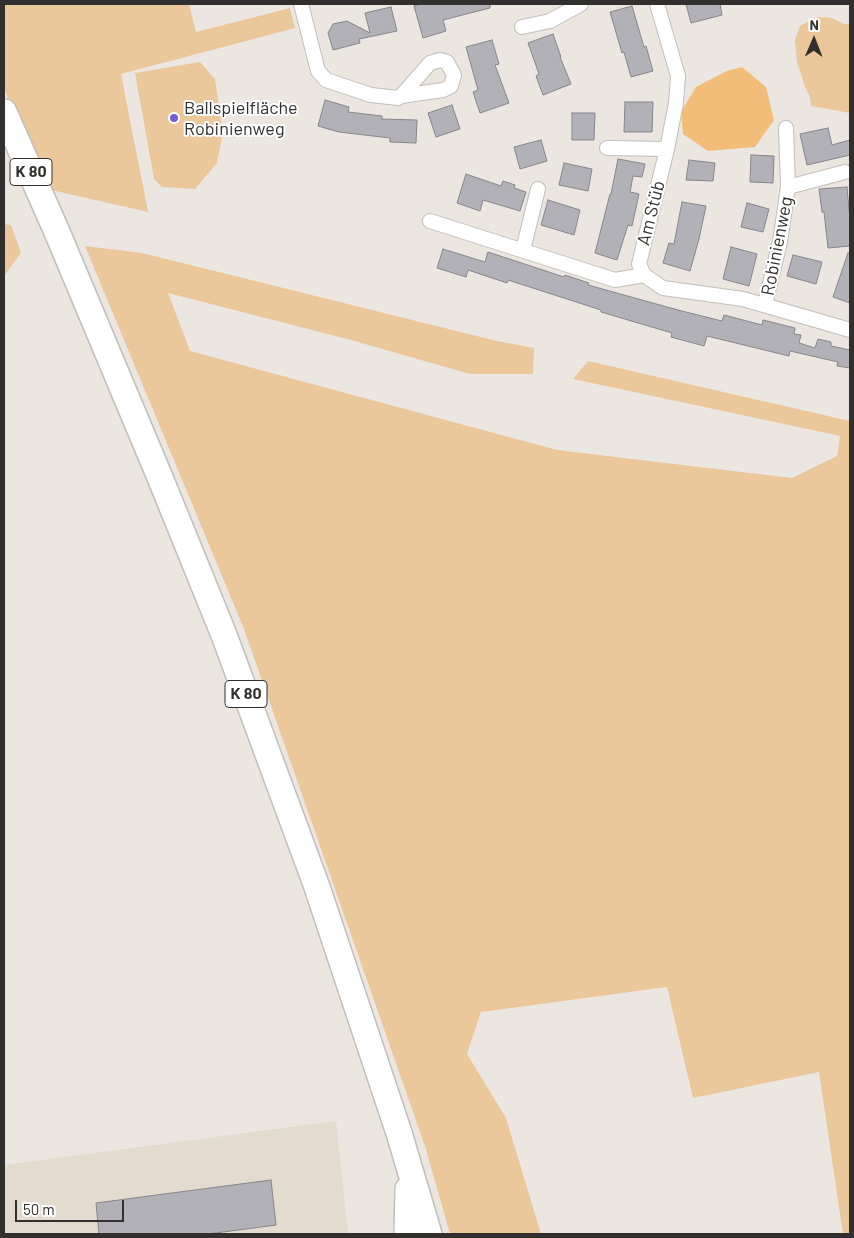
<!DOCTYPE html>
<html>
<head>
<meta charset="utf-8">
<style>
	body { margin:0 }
	#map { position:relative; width:854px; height:1238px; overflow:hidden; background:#ebe6e0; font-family:Barlow,sans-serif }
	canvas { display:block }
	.frame { position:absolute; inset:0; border:5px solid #32302e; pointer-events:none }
	.north { position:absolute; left:789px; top:15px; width:50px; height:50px; -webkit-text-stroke:4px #fff; paint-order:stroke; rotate:1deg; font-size:14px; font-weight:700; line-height:20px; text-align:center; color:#32302e }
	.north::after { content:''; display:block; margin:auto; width:18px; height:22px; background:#32302e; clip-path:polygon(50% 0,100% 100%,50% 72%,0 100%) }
	.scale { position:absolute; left:15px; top:1200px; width:109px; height:22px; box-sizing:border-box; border:2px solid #32302e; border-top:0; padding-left:6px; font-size:15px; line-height:18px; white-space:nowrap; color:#32302e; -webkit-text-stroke:4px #fff; paint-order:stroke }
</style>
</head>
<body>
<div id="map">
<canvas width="854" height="1238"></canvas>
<div class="frame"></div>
<div class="north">N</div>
<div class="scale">50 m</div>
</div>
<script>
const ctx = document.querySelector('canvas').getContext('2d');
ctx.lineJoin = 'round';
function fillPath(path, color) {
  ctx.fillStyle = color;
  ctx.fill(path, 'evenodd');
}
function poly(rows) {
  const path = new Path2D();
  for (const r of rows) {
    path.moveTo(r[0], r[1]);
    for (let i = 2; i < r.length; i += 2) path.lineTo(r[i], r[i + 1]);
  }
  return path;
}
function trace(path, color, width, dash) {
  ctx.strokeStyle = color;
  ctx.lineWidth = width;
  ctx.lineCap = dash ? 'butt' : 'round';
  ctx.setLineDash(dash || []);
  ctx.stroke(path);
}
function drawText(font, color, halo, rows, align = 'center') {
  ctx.font = font + ' Barlow,sans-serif';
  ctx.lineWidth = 4;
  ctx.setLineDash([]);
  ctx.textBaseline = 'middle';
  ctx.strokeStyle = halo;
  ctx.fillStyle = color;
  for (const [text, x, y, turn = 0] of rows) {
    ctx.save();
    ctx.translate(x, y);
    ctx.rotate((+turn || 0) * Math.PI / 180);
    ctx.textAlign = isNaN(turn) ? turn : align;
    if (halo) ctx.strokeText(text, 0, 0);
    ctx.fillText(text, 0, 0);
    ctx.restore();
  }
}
fillPath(poly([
	[336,1121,348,1234,4,1234,4,1165]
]), '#e4dbcf');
fillPath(poly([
	[4,4,189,4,196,32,290,8,295,28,121,74,148,212,51,190,4,89],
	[820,17,832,18,844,24,850,24,850,113,811,106,810,97,805,87,797,62,795,40,800,26,812,19],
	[200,62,215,79,223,133,217,163,195,189,162,187,154,179,135,73],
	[4,224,11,225,21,253,4,276],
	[85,246,142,253,497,341,534,348,533,374,470,374,351,340,168,293,190,351,557,450,792,478,837,456,840,436,573,379,588,361,850,421,850,1234,843,1234,819,1072,693,1098,667,987,481,1012,467,1054,506,1118,541,1234,450,1234,425,1146,244,629]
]), '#eac89c');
fillPath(poly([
	[742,67,766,87,774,120,755,147,708,151,683,134,681,112,696,87,727,71]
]), '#f1bd78');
const building = poly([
	[421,4,490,4,490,8,443,20,446,31,423,38,414,6,421,4],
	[686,4,720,4,722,15,691,23,686,4],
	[632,6,644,47,646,46,653,71,631,77,624,52,622,53,610,12,632,6],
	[391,7,397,31,359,39,360,43,333,50,328,33,333,24,347,21,370,33,365,13,391,7],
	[553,34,561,57,560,57,571,84,543,95,536,76,539,74,528,43,553,34],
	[492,40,499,64,495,65,509,103,480,113,473,92,478,90,466,47,492,40],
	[325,100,349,107,348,112,382,116,382,119,417,120,416,143,390,142,390,138,339,132,318,126,325,100],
	[625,102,653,102,652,132,624,132,625,102],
	[452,105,460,129,436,137,428,113,452,105],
	[572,113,595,113,594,140,572,140,572,113],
	[828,128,832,145,850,140,850,155,807,165,800,134,828,128],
	[541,140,547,161,520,169,514,147,541,140],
	[751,155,774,156,773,183,750,182,751,155],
	[618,159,645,164,642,177,633,176,630,192,639,194,632,226,628,225,617,260,595,253,610,194,611,194,618,159],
	[689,160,715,163,713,181,686,180,689,160],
	[564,163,592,169,588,191,559,185,564,163],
	[466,174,501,186,503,181,515,185,514,188,526,192,520,211,483,200,480,211,457,203,466,174],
	[847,187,850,219,850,246,828,248,824,212,822,212,819,189,847,187],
	[548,200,580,210,574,235,541,225,548,200],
	[682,202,706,206,699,239,690,271,663,263,669,243,674,244,682,202],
	[747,203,769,209,763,232,741,227,747,203],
	[731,247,757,254,749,286,723,279,731,247],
	[443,249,485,262,488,252,564,277,565,275,589,283,588,285,678,310,722,321,724,315,762,325,763,320,795,328,794,334,801,335,799,343,815,348,818,339,831,342,831,346,850,350,850,368,837,366,838,362,790,351,789,356,707,336,704,346,671,337,672,333,601,312,601,310,508,280,507,283,468,270,466,277,437,268,443,249],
	[848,253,850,253,850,303,833,297,848,253],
	[793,255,822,262,816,284,787,276,793,255],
	[271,1180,276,1225,208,1234,99,1234,96,1203,271,1180]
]);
fillPath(building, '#b2b1b8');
trace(building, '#86858c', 1);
const street = poly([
	[301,4,318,71,326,80,371,95,398,98,401,96,443,90,451,86,454,75,447,62,440,60,430,63,401,96],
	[522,27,550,21,581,4],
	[607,148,667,149],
	[788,187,845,172],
	[430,221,615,280,644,275,663,288,743,299,850,330],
	[523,250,538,189],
	[644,275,639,264,667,149,676,103,678,76,657,4],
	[765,304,780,242,788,187,786,128]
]);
const highway = poly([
	[4,112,57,232,159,475,224,635,317,887,399,1133,429,1234],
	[407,1234,408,1189]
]);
trace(street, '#c3beb9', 16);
trace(highway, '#c3beb9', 28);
trace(street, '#fff', 14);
trace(highway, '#fff', 25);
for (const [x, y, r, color] of [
	[174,118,5,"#735cd6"]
]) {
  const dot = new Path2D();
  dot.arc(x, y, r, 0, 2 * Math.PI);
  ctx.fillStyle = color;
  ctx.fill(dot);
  trace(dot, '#fff', 2);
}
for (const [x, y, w] of [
	[31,172,42],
	[246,694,42]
]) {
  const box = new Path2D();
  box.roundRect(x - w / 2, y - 13.5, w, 27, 4);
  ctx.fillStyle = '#fff';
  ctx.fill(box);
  trace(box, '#32302e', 1);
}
drawText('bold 16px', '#32302e', null, [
	["K 80",31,172],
	["K 80",246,694]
]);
drawText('18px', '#32302e', '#fff', [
	["Ballspielfläche",184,108],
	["Robinienweg",184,129]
], 'left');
drawText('18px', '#32302e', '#fff', [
	["Am Stüb",651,213,-76],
	["Robinienweg",777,246,-79]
]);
</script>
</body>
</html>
